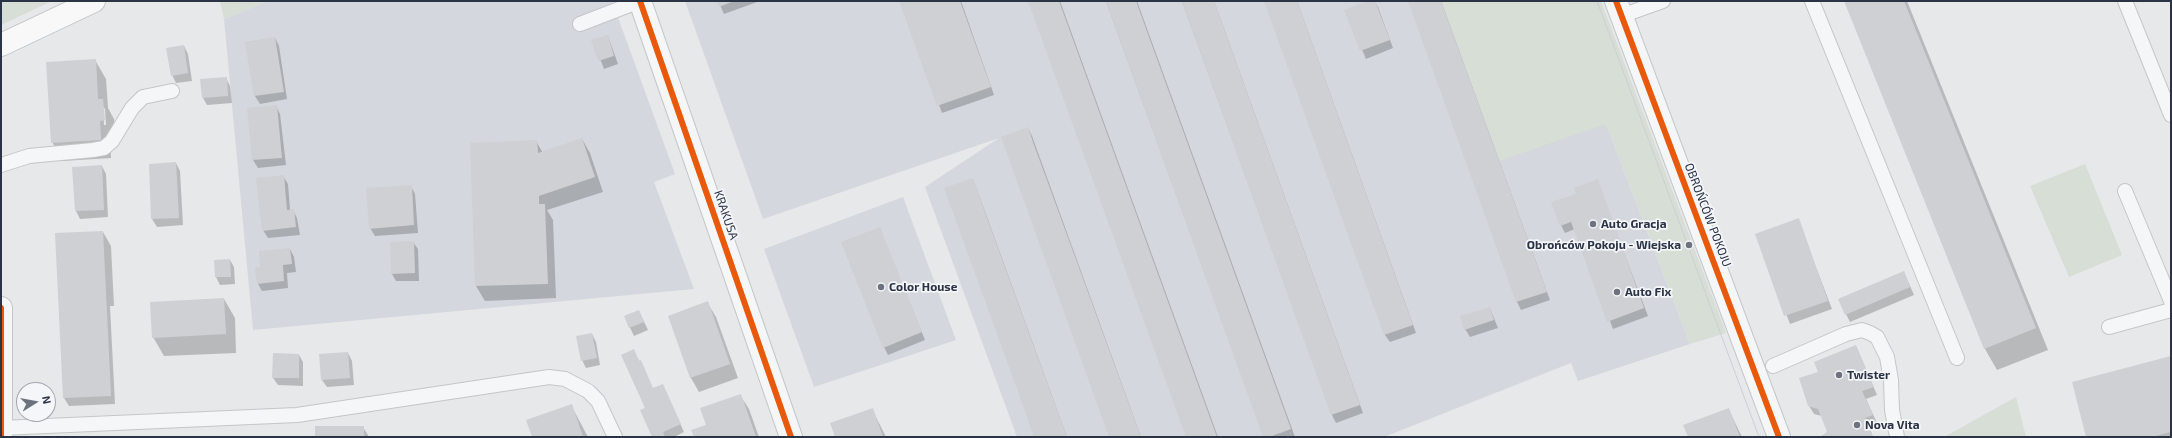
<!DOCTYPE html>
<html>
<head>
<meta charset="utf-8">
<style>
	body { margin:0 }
	#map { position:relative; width:2172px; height:438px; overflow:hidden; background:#e6e8ea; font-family:"Exo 2",sans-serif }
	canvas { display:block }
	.frame { position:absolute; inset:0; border:2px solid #2b3445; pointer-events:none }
	.north { position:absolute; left:16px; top:382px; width:40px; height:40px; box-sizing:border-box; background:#f4f6f9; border:1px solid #a4a8b1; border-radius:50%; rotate:79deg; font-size:11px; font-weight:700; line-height:16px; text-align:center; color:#2b3445 }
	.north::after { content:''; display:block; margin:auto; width:14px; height:18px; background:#6c737f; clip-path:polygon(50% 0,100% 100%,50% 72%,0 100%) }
</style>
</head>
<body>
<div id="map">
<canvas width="2172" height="438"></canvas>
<div class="frame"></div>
<div class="north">N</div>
</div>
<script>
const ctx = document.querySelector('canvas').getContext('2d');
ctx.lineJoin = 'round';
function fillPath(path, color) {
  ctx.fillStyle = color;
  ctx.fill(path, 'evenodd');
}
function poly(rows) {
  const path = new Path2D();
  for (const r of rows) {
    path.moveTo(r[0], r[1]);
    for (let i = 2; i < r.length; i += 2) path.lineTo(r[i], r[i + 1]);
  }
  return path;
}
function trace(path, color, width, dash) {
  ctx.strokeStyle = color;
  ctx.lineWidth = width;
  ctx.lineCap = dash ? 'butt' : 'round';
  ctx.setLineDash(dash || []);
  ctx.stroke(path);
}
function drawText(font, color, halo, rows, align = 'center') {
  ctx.font = font + ' "Exo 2",sans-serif';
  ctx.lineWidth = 3.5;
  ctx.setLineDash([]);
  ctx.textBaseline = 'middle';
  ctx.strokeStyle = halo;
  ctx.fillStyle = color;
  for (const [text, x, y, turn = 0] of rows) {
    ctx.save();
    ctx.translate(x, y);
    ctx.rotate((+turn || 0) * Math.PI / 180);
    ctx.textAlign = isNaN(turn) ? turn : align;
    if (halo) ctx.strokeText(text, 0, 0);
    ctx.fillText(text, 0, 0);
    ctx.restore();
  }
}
fillPath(poly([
	[268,1,612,1,675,174,654,182,694,289,253,330,224,19],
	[685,1,1445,1,1606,124,1690,344,1578,381,1571,363,1384,437,1017,437,925,187,999,138,763,219],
	[903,197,956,340,814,387,764,249]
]), '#d4d7dd');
fillPath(poly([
	[1,1,52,1,1,25],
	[220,1,268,1,224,19],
	[1441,1,1601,1,1726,333,1690,344,1606,124,1499,161],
	[2085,164,2122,255,2069,277,2030,186],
	[2016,397,2026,437,1947,437,1946,436]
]), '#d6ded6');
fillPath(poly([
	[718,1,760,1,724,14],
	[900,1,961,1,994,95,942,113],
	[1029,1,1060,1,1218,437,1187,437],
	[1106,1,1137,1,1295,437,1264,437],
	[1182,1,1214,1,1363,413,1336,423,1332,415],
	[1265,1,1297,1,1416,333,1390,342,1385,335],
	[1370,1,1374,1,1378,7,1393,48,1366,59,1346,11],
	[1409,1,1441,1,1550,300,1521,310,1517,302],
	[1845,1,1907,1,2048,350,1997,370,1985,349],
	[608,36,618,64,604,69,593,40],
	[275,38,279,46,287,99,260,104,255,96,247,42],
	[184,46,188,54,192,81,176,83,172,75],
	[95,60,106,79,108,108,114,119,115,139,110,139,111,158,63,161,52,142],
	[103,107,105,109,106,125,104,125],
	[226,78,230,86,232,103,207,105,203,98],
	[276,106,280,114,286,165,258,168,253,160,248,109],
	[1028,128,1032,136,1141,437,1111,437],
	[582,139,590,153,603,192,547,210,553,220,556,298,485,301,476,286,471,144,536,141,543,153],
	[176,163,180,171,183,225,157,227,152,219],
	[102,166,106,174,108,217,80,219,76,211,74,168],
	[283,176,288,184,290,210,293,210,297,218,300,235,268,238,263,230],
	[972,179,976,187,1067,437,1035,437],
	[1597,181,1648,316,1613,329,1575,229,1565,233,1561,225,1577,194],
	[411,186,415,194,418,233,375,236,370,228],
	[1798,220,1832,309,1790,324,1756,235],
	[879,228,925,340,888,355,884,347],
	[103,232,111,246,114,306,110,306,115,404,69,406,64,398],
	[413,242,418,249,419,281,396,281,392,274],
	[290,249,294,257,296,272,287,273,288,288,262,291,258,284,261,268],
	[230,260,234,267,235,284,220,285,216,277],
	[1904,272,1914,295,1850,322,1846,314],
	[224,299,235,318,236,353,164,356,153,337],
	[707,302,716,317,738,378,699,392,691,378,669,316],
	[1490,308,1498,328,1470,337,1465,329],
	[639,311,648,330,634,336,625,317],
	[592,334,596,342,600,365,586,368,582,360],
	[1856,346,1877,395,1866,399,1877,423,1869,426,1873,437,1822,437,1829,433,1822,416,1814,414,1809,406,1819,372],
	[348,353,352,361,354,385,327,387,322,380],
	[299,355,303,362,303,386,278,385,273,378],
	[2171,357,2171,437,2087,437],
	[638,358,653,389,666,393,684,432,674,437,653,437],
	[740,395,749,409,759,437,695,437],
	[571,405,588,437,533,437],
	[872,409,886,437,836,437],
	[1729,410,1742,437,1689,437],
	[363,427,369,437,316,437]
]), '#0003');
fillPath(poly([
	[717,1,734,1,719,7],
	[899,1,960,1,991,87,937,106],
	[1028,1,1059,1,1217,437,1186,437],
	[1106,1,1136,1,1291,429,1269,437,1263,437],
	[1182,1,1214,1,1360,405,1331,415],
	[1264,1,1297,1,1413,325,1384,335],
	[1368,1,1375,1,1390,40,1360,51,1344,10],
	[1408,1,1441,1,1547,292,1516,302],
	[1844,1,1904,1,2036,328,1984,349],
	[608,35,614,56,598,61,591,40],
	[275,37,284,92,254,96,245,42],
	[184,45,188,73,171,76,166,48],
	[96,59,98,99,103,99,105,120,100,121,101,140,51,143,46,62],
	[227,77,228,96,202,98,200,79],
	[277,105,282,158,252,160,247,108],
	[1028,127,1033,142,1141,437,1109,437,1045,259,1001,137],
	[582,138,595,177,539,196,539,204,545,204,548,284,475,286,470,143,537,140,538,153],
	[176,162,179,218,151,219,149,164],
	[102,165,104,210,75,211,72,167],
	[284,175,287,210,294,209,296,227,262,231,256,178],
	[973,178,987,218,1067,437,1034,437,1017,389,944,188],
	[1598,179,1644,308,1607,322,1571,222,1560,226,1551,202,1576,194,1574,188],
	[412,185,414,225,369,229,366,188],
	[1799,218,1828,301,1784,316,1755,234],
	[880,227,922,332,883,348,841,242],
	[103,231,111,396,63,398,55,233],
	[414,241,415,273,391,274,390,242],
	[290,248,292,264,283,265,284,281,257,284,255,268,260,267,259,251],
	[230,259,231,277,215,277,214,260],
	[1904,271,1910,287,1845,315,1838,299],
	[224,298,226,334,152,338,150,302],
	[708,301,730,364,690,378,668,316],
	[1490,307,1494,320,1464,330,1460,316],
	[639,310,644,322,629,328,624,316],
	[592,333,597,358,581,361,576,336],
	[1856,345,1874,387,1862,391,1873,415,1865,418,1873,437,1820,437,1827,432,1818,409,1808,406,1799,378,1818,372,1814,362],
	[634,349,639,361,641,360,653,388,663,384,681,424,663,432,665,437,652,437,640,410,645,408,621,355],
	[348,352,350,378,321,380,319,354],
	[273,353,299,354,299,378,272,378],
	[2171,356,2171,432,2151,437,2086,437,2072,382],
	[741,394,756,437,694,437,691,430,706,425,700,408],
	[572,404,583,437,532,437,526,420],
	[873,408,883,437,835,437,830,423],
	[1729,408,1740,437,1688,437,1683,425],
	[315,426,364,426,364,437,315,437]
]), '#ced0d3');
const lane = poly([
	[1812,1,1957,358],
	[2125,1,2171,115],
	[1621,16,1663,1],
	[580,24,640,1],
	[1,165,29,156,93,150,104,148,112,141,132,108,143,97,172,91],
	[2125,191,2171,301],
	[2109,327,2171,310],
	[1773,366,1846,334,1862,330,1870,333,1877,337,1887,357,1891,380,1892,410,1897,437],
	[1,428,297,415,549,377,565,379,588,391,598,401,615,437]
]);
const street = poly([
	[640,1,791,437],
	[1616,1,1779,437],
	[1,308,1,437]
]);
const secondary = poly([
	[1,45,94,1]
]);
trace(lane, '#c4c6c8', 16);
trace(street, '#c4c6c8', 24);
trace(secondary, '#c4c6c8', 24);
trace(lane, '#f5f6f7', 14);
trace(street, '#f5f6f7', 22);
trace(secondary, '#f8f8f8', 22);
trace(poly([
	[1597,1,1759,437]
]), '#cecfd2', 1);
trace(poly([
	[640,1,791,437],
	[1616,1,1779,437],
	[1,308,1,437]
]), '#e8590c', 6);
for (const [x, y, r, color] of [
	[1593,224,4,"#6c737f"],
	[1689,245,4,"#6c737f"],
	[881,287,4,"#6c737f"],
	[1617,292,4,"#6c737f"],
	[1839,375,4,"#6c737f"],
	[1857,425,4,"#6c737f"]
]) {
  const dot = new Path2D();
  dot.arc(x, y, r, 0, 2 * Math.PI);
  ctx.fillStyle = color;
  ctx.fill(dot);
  trace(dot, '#f4f6f9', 1.5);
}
drawText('12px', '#2b3445', '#f4f6f9', [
	["KRAKUSA",726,215,71],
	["OBROŃCÓW POKOJU",1708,215,69]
]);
drawText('bold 12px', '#2b3445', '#f4f6f9', [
	["Auto Gracja",1601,224],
	["Obrońców Pokoju - Wiejska",1681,245,"right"],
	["Color House",889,287],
	["Auto Fix",1625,292],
	["Twister",1847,375],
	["Nova Vita",1865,425]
], 'left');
</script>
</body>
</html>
